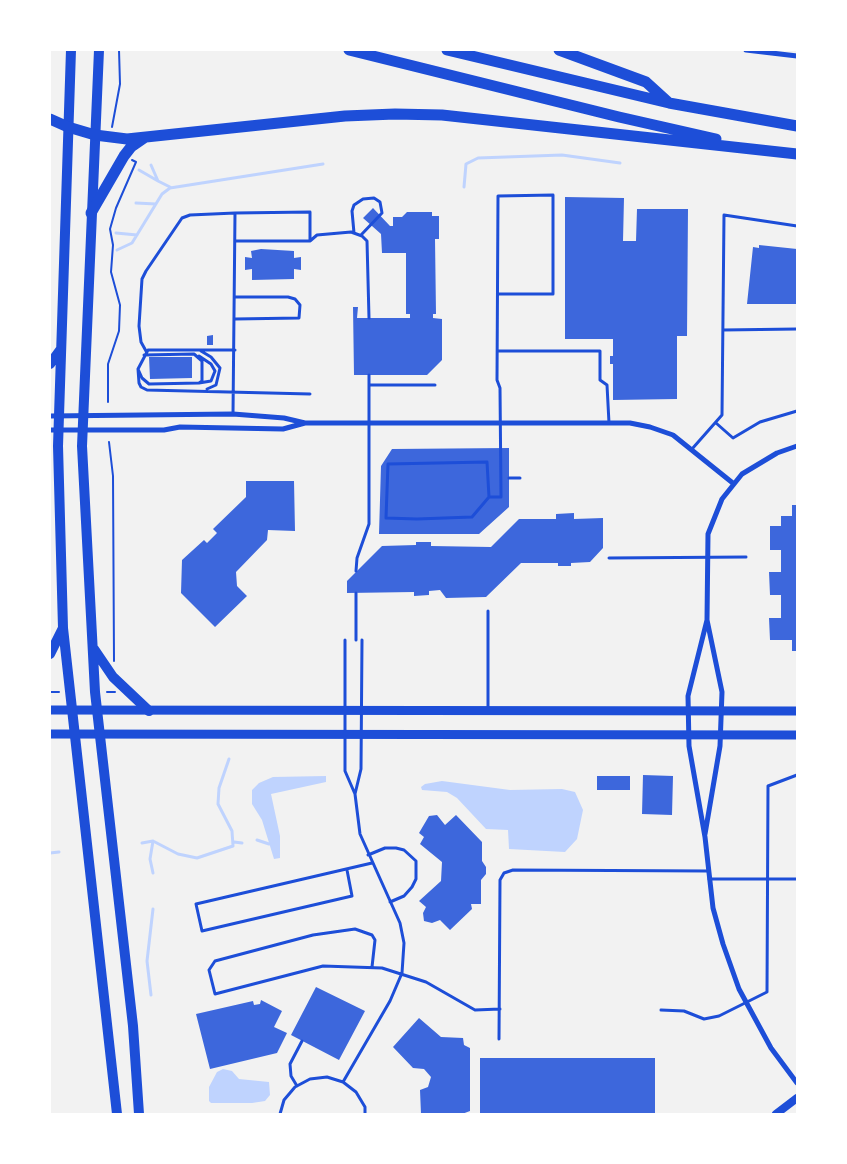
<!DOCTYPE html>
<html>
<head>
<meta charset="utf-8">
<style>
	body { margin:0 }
	#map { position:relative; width:847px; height:1164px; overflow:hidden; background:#f2f2f2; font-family:"Exo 2",sans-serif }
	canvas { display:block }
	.frame { position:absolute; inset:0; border:51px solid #fff; pointer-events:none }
</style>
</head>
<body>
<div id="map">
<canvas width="847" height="1164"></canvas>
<div class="frame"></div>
</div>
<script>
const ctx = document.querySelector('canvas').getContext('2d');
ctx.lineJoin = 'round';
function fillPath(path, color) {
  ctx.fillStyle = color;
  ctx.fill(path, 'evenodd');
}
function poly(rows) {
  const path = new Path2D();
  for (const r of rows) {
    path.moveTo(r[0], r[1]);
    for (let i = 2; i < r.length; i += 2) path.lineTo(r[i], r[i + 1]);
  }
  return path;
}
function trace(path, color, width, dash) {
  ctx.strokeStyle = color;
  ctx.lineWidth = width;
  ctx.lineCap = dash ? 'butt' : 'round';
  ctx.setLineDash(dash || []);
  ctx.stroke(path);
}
fillPath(poly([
	[326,776,326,782,271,794,280,836,280,858,274,859,262,820,252,804,252,790,259,783,273,777],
	[442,781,510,790,562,789,575,792,583,810,577,839,565,852,509,849,508,830,486,829,457,798,447,792,422,790,421,787,425,784],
	[223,1069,232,1071,239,1079,269,1082,270,1095,265,1101,252,1103,211,1103,209,1101,209,1087,217,1072]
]), '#bfd3fe');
trace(poly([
	[151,165,158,181,170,187],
	[139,170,158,181],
	[464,187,466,164,478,158,562,155,620,163],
	[136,203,156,204],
	[116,233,137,235],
	[117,250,132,243,162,194,170,188,323,164],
	[257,840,269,844],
	[153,841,150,859,153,873],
	[234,842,242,843],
	[142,843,153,841,178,854,197,858,233,846,232,831,218,804,219,788,229,759],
	[50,853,59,852],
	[151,995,147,961,153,909]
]), '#bfd3fe', 3);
fillPath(poly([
	[565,197,624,198,623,241,636,241,637,209,688,209,687,336,677,336,677,399,613,400,613,364,610,364,610,356,613,356,613,339,565,339],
	[373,208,390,226,393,226,393,217,402,217,407,212,432,212,432,216,439,216,439,239,435,239,436,314,433,314,433,318,442,319,442,360,427,375,354,375,353,307,358,307,357,318,410,318,410,314,406,314,406,253,382,253,381,234,363,218],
	[759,245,797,249,797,304,747,304,753,247,759,248],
	[261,249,294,251,294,258,301,257,301,270,294,269,294,279,252,280,252,269,245,270,245,257,252,258,251,251],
	[213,335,213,345,207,345,207,336],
	[149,357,192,357,192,378,150,379],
	[509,448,509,507,479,534,379,534,381,466,392,449],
	[246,481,294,481,295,531,268,530,267,540,236,572,237,586,247,596,215,627,181,593,182,560,204,540,207,543,217,533,213,529,246,497],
	[792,505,797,505,797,651,792,651,792,640,770,640,769,618,781,618,781,595,770,595,769,572,781,572,781,550,770,550,770,526,781,526,781,516,792,516],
	[574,513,574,519,603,518,603,548,590,562,571,563,571,566,558,566,558,563,521,563,486,597,446,598,440,590,429,591,429,595,414,596,414,592,347,593,347,581,382,546,416,545,416,542,431,542,431,546,491,547,519,519,556,519,556,514],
	[643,775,673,776,672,815,642,814],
	[597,776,630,776,630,790,597,790],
	[437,815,445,825,456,815,482,842,482,861,486,867,486,874,481,880,481,904,471,904,472,909,450,930,440,920,432,923,424,921,423,913,426,907,419,901,441,881,442,862,420,844,424,837,419,833,429,816],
	[316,987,365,1011,339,1060,291,1035],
	[261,1000,282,1011,274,1027,287,1033,277,1053,210,1069,196,1014,253,1001,254,1005,260,1004],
	[419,1018,441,1037,463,1038,464,1045,470,1048,470,1111,462,1114,421,1114,420,1090,428,1087,431,1077,424,1069,413,1068,393,1047],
	[480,1058,655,1058,655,1114,480,1114]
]), '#3d67dc');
trace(poly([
	[112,127,120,84,119,50],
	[108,402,108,364,119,331,120,305,111,272,113,245,110,229,116,208,136,162,132,160],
	[109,442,113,476,114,661],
	[50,692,59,692],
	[107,692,115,692]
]), '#1d4ed8', 2);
trace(poly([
	[235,213,310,212,310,241],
	[354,233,352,211,354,205,363,199,374,198,380,202,382,213,361,235],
	[235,241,310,241,317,235,351,232,362,236,367,241,369,318],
	[235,297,288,297,295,299,300,305,299,318,235,319],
	[723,330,797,329],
	[235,350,148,350,138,369,139,383,141,387,147,390,310,394],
	[146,351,141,342,139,326,142,279,146,271,182,218,190,215,235,213,233,414],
	[201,351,211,357,220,368,216,385,207,389],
	[498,351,600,351,600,380,607,385,609,423],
	[199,356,211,364,215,371,211,381,199,383],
	[138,369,142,378,149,384,199,383,202,381,202,361,194,354,144,355],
	[369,375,369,385],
	[716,423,733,438,760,422,797,411],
	[692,449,722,415,724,215,797,226],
	[509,478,520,478],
	[489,497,487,462,388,464,386,518,417,519,472,517,489,497,501,497,500,388,497,380,498,196,553,195,553,294,498,294],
	[609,558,746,557],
	[356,571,357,558,369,524,369,385,435,385],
	[488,611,488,710],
	[356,640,356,593],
	[355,794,361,769,362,640],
	[368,855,385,848,396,848,404,850,416,861,416,879,412,887,404,896,390,902],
	[347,870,352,896,202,931,196,904,372,863],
	[709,879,797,879],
	[372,967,375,940,372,935,355,929,313,935,215,961,209,970,215,994,323,966,382,968,426,982,475,1010,500,1009],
	[661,1010,684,1011,704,1019,719,1016,767,992,768,786,797,775],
	[499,1039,500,880,504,873,513,870,708,871],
	[343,1082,390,1001,402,973,404,943,400,923,360,834,355,794,345,771,345,640],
	[297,1086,291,1076,290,1064,302,1041],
	[280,1114,284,1100,295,1087,310,1079,327,1077,343,1082,356,1092,365,1107,365,1114]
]), '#1d4ed8', 3);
trace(poly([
	[746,50,797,56],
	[50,416,233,414,284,418,305,423,630,423,650,427,673,435,734,484],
	[50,430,164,430,180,427,283,429,305,423],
	[707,620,688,696,689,746,705,837,713,908,723,944,739,989,771,1048,797,1083],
	[705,834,720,746,722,692,707,620,708,534,722,499,742,474,777,453,797,446]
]), '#1d4ed8', 5);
trace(poly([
	[776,1114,797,1098]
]), '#1d4ed8', 8);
trace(poly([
	[50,710,797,711],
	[50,734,797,735]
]), '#1d4ed8', 9);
trace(poly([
	[71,50,58,446,63,628,117,1114],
	[99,50,82,446,95,692,133,1026,139,1114],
	[50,364,61,349],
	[94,649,113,677,149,711],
	[50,654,63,628]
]), '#1d4ed8', 10);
trace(poly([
	[349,50,619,117,716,139],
	[447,50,669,103,797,126],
	[559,50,646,82,668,102],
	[50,119,68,127,95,135,127,139,345,116,395,114,442,115,797,154],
	[91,213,124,156,131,147,144,138]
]), '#1d4ed8', 11);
</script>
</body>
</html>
